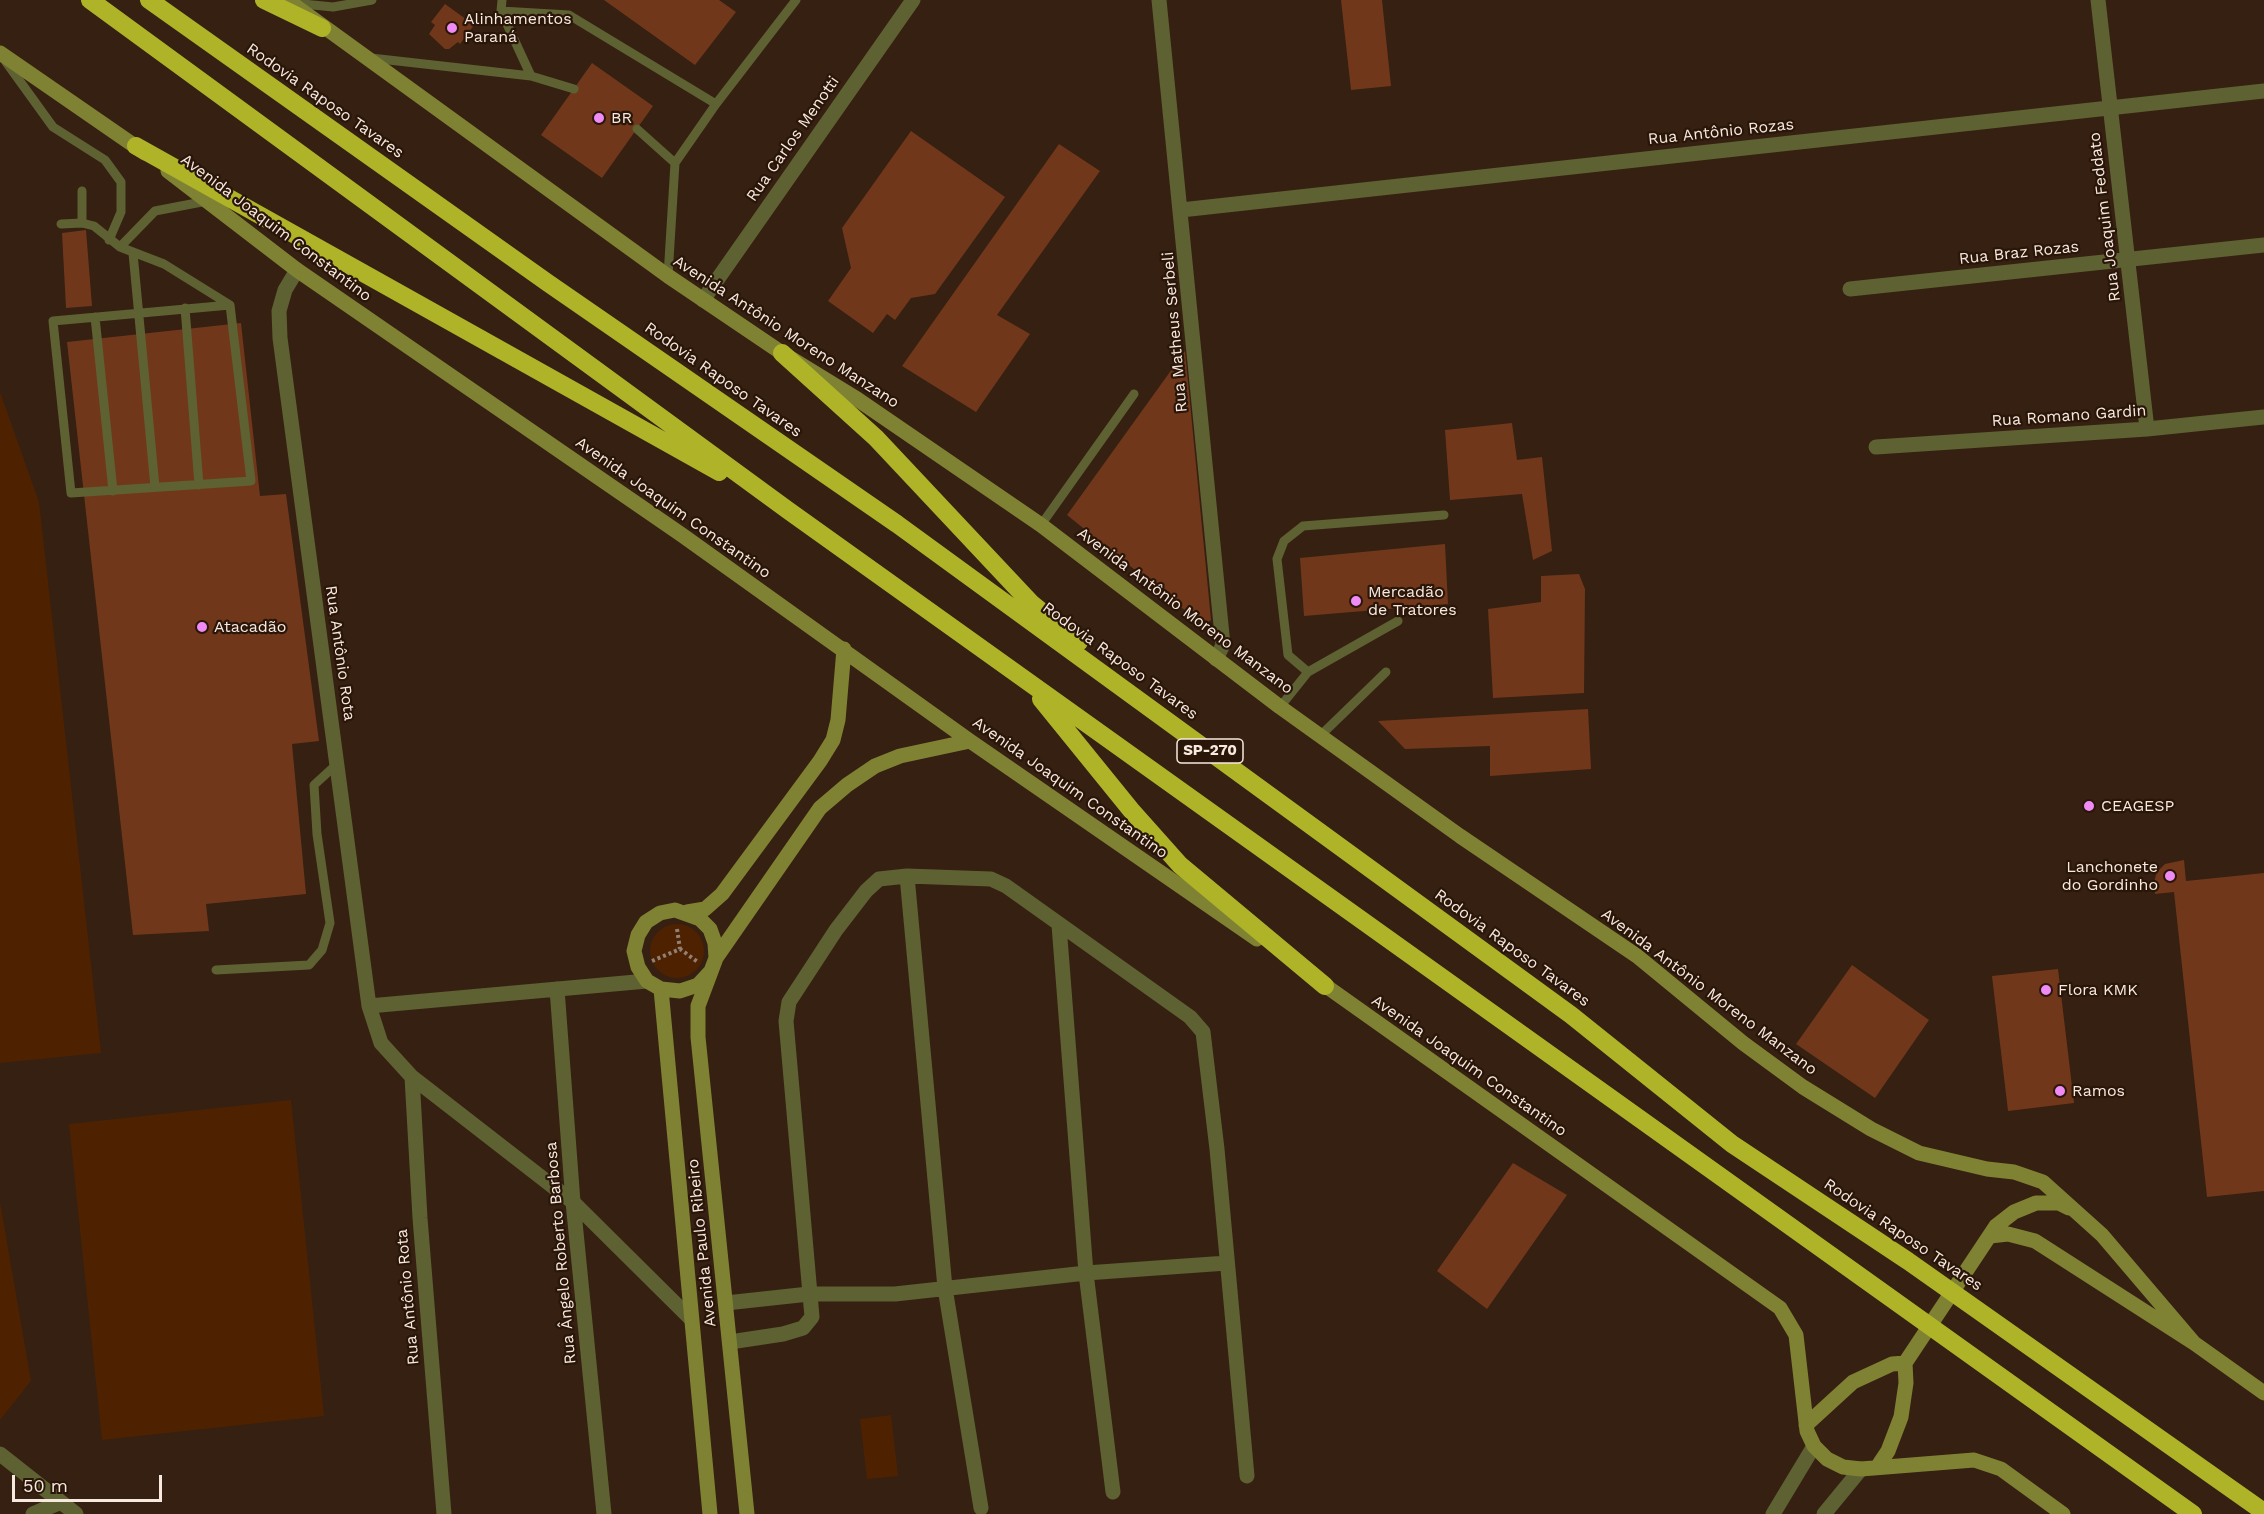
<!DOCTYPE html>
<html>
<head>
<meta charset="utf-8">
<style>
	body { margin:0 }
	#map { position:relative; width:2264px; height:1514px; overflow:hidden; background:#352012; font-family:"Work Sans",sans-serif }
	canvas { display:block }
	.scale { position:absolute; left:12px; top:1475px; width:150px; height:27px; box-sizing:border-box; border:3px solid #f8e9e0; border-top:0; padding-left:8px; font-size:18px; line-height:21px; white-space:nowrap; color:#f8e9e0; -webkit-text-stroke:4px #2a1608; paint-order:stroke }
</style>
</head>
<body>
<div id="map">
<canvas width="2264" height="1514"></canvas>
<div class="scale">50 m</div>
</div>
<script>
const ctx = document.querySelector('canvas').getContext('2d');
ctx.lineJoin = 'round';
function fillPath(path, color) {
  ctx.fillStyle = color;
  ctx.fill(path, 'evenodd');
}
function poly(rows) {
  const path = new Path2D();
  for (const r of rows) {
    if (r.length === 3) {
      path.moveTo(r[0] + r[2], r[1]);
      path.arc(r[0], r[1], r[2], 0, 2 * Math.PI);
      continue;
    }
    path.moveTo(r[0], r[1]);
    for (let i = 2; i < r.length; i += 2) path.lineTo(r[i], r[i + 1]);
  }
  return path;
}
function trace(path, color, width, dash) {
  ctx.strokeStyle = color;
  ctx.lineWidth = width;
  ctx.lineCap = dash ? 'butt' : 'round';
  ctx.setLineDash(dash || []);
  ctx.stroke(path);
}
function drawText(font, color, halo, rows, align = 'center') {
  ctx.font = font + ' "Work Sans",sans-serif';
  ctx.lineWidth = 4.5;
  ctx.setLineDash([]);
  ctx.textBaseline = 'middle';
  ctx.strokeStyle = halo;
  ctx.fillStyle = color;
  for (const [text, x, y, turn = 0] of rows) {
    ctx.save();
    ctx.translate(x, y);
    ctx.rotate((+turn || 0) * Math.PI / 180);
    ctx.textAlign = isNaN(turn) ? turn : align;
    if (halo) ctx.strokeText(text, 0, 0);
    ctx.fillText(text, 0, 0);
    ctx.restore();
  }
}
fillPath(poly([
	[0,392,39,502,101,1053,0,1063],
	[677,951,27],
	[291,1100,324,1416,102,1440,69,1124],
	[0,1202,31,1381,0,1420],
	[891,1415,898,1476,867,1479,860,1419]
]), '#4e2200');
fillPath(poly([
	[604,0,719,0,736,12,695,65],
	[1341,0,1382,0,1391,86,1351,90],
	[445,4,474,25,460,44,458,42,449,49,445,49,429,34,435,25,431,22],
	[592,63,653,106,602,178,541,135],
	[911,131,1005,197,935,294,911,298,895,320,887,314,873,333,828,301,851,268,842,228],
	[1059,144,1100,171,997,315,1030,334,976,412,902,366],
	[86,230,92,306,66,308,62,233],
	[241,323,260,496,286,494,319,741,292,744,306,894,206,904,209,931,133,935,67,342],
	[1185,351,1211,620,1203,625,1067,515],
	[1512,423,1517,460,1542,457,1552,551,1533,560,1522,494,1450,500,1445,430],
	[1445,544,1448,604,1304,616,1300,558],
	[1579,574,1585,589,1584,693,1493,698,1488,609,1541,602,1541,576],
	[1588,709,1591,769,1490,776,1490,746,1405,749,1378,721],
	[2184,860,2186,881,2264,873,2264,1191,2207,1197,2174,892,2155,894,2154,882,2157,872,2165,864],
	[1852,965,1929,1020,1875,1098,1796,1044],
	[2058,969,2074,1103,2008,1111,1992,976],
	[1513,1163,1567,1195,1487,1309,1437,1271]
]), '#71371b');
trace(poly([
	[677,929,680,949],
	[652,961,680,949,698,962]
]), '#928074', 4, [3, 3]);
trace(poly([
	[502,0,501,11,531,76],
	[293,3,333,7,372,0],
	[501,11,569,15,716,104],
	[371,58,531,76,574,89],
	[6,62,53,127,105,160,121,182,121,212,109,240],
	[637,129,675,163],
	[82,223,82,191],
	[61,224,82,223,94,226,120,247,164,264,230,305,53,321,71,493,251,481,230,305],
	[120,247,155,211,207,201],
	[133,253,155,487],
	[668,276,675,163,716,104,796,0],
	[185,308,199,485],
	[95,317,113,491],
	[1041,525,1134,394],
	[1308,672,1288,655,1277,559,1284,541,1303,526,1444,515],
	[1280,707,1308,672,1398,621],
	[1321,735,1386,672],
	[216,970,309,965,322,950,330,923,317,834,314,785,337,764]
]), '#5e6132', 9);
trace(poly([
	[1159,0,1223,645,1216,659],
	[2098,0,2147,429],
	[1181,210,2264,91],
	[297,270,285,290,279,311,280,338,369,1006,381,1043,412,1077,573,1202,691,1319],
	[1850,289,2264,245],
	[703,300,913,0],
	[1876,447,2147,429,2264,417],
	[907,876,945,1288,981,1508],
	[1059,925,1086,1273,1113,1492],
	[557,989,573,1202,604,1514],
	[369,1006,647,981],
	[412,1077,420,1218,444,1514],
	[726,1303,809,1294,895,1294,1086,1273,1227,1263],
	[730,1342,783,1334,803,1328,812,1317,786,1021,789,1002,836,930,866,891,879,879,907,876,991,879,1006,886,1190,1017,1203,1032,1217,1149,1247,1476],
	[0,1454,76,1514],
	[33,1514,61,1502],
	[1773,1514,1814,1446],
	[1824,1514,1861,1469]
]), '#5e6132', 15);
trace(poly([
	[287,0,668,276,782,353,857,399,1041,525,1280,707,1460,836,1637,956,1743,1043,1803,1087,1871,1129,1919,1153,1987,1169,2014,1172,2043,1182,2102,1235,2194,1343],
	[0,53,145,153],
	[168,171,297,270,682,535,970,741,1257,939],
	[687,912,705,909,722,894,820,761,833,740,838,720,844,649],
	[716,958,820,808,847,785,875,766,900,756,970,741],
	[711,971,698,985,680,991,661,989,647,981,638,967,634,951,638,935,646,922,660,913,675,910,700,919,710,929,715,943,716,958,698,1006,698,1037,747,1514],
	[1316,979,1780,1308,1796,1335,1807,1431,1814,1446,1827,1459,1843,1467,1861,1469,1974,1460,2001,1469,2063,1514],
	[661,989,710,1514],
	[1990,1236,2008,1234,2035,1241,2194,1343,2264,1393],
	[1806,1425,1853,1382,1892,1364,1905,1363],
	[1878,1466,1888,1451,1901,1417,1906,1383,1905,1363,1996,1226,2014,1212,2036,1203,2059,1203,2069,1208]
]), '#7f8232', 15);
trace(poly([
	[90,0,789,511,2193,1514],
	[149,0,548,283,897,524,1571,1015,1732,1144,1908,1261,2264,1512],
	[264,0,322,28],
	[136,146,719,472],
	[782,353,876,438,1031,603,1079,642],
	[1041,699,1131,810,1180,865,1325,986]
]), '#afb328', 18);
for (const [x, y, r, color] of [
	[452,28,6,"#f08bf6"],
	[599,118,6,"#f08bf6"],
	[1356,601,6,"#f08bf6"],
	[202,627,6,"#f08bf6"],
	[2089,806,6,"#f08bf6"],
	[2170,876,6,"#f08bf6"],
	[2046,990,6,"#f08bf6"],
	[2060,1091,6,"#f08bf6"]
]) {
  const dot = new Path2D();
  dot.arc(x, y, r, 0, 2 * Math.PI);
  ctx.fillStyle = color;
  ctx.fill(dot);
  trace(dot, '#2a1608', 2);
}
for (const [x, y, w] of [
	[1210,751,66]
]) {
  const box = new Path2D();
  box.roundRect(x - w / 2, y - 12, w, 24, 4.5);
  ctx.fillStyle = '#2a1608';
  ctx.fill(box);
  trace(box, '#f8e9e0', 1.5);
}
drawText('bold 15px', '#f8e9e0', null, [
	["SP-270",1210,751]
]);
drawText('16px', '#f8e9e0', '#2a1608', [
	["Alinhamentos",464,19],
	["Paraná",464,37],
	["BR",611,118],
	["Mercadão",1368,592],
	["de Tratores",1368,610],
	["Atacadão",214,627],
	["CEAGESP",2101,806],
	["Lanchonete",2158,867,"right"],
	["do Gordinho",2158,885,"right"],
	["Flora KMK",2058,990],
	["Ramos",2072,1091]
], 'left');
drawText('16px', '#f8e9e0', '#2a1608', [
	["Rodovia Raposo Tavares",325,101,35],
	["Rua Antônio Rozas",1721,132,-6],
	["Rua Carlos Menotti",793,139,-55],
	["Rua Joaquim Feddato",2105,217,-97],
	["Avenida Joaquim Constantino",276,228,37],
	["Rua Braz Rozas",2019,253,-6],
	["Avenida Antônio Moreno Manzano",786,332,33],
	["Rua Matheus Serbeli",1175,332,-95],
	["Rodovia Raposo Tavares",723,380,35],
	["Rua Romano Gardin",2069,416,-4],
	["Avenida Joaquim Constantino",673,508,35],
	["Avenida Antônio Moreno Manzano",1185,611,37],
	["Rua Antônio Rota",340,653,82],
	["Rodovia Raposo Tavares",1120,661,36],
	["Avenida Joaquim Constantino",1070,788,35],
	["Rodovia Raposo Tavares",1512,948,36],
	["Avenida Antônio Moreno Manzano",1709,992,37],
	["Avenida Joaquim Constantino",1469,1066,35],
	["Rodovia Raposo Tavares",1903,1235,34],
	["Avenida Paulo Ribeiro",702,1243,-96],
	["Rua Ângelo Roberto Barbosa",561,1253,-95],
	["Rua Antônio Rota",408,1297,-95]
]);
</script>
</body>
</html>
